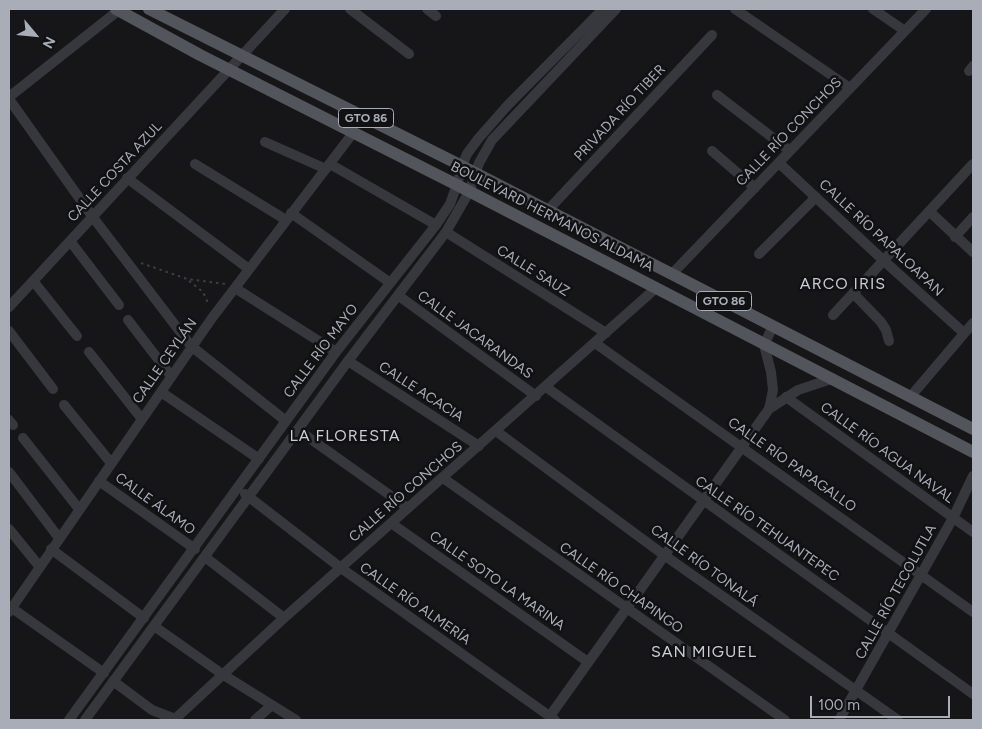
<!DOCTYPE html>
<html>
<head>
<meta charset="utf-8">
<style>
	body { margin:0 }
	#map { position:relative; width:982px; height:729px; overflow:hidden; background:#161618; font-family:Figtree,sans-serif }
	canvas { display:block }
	.frame { position:absolute; inset:0; border:10px solid #a8adb8; pointer-events:none }
	.north { position:absolute; left:10px; top:10px; width:50px; height:50px; -webkit-text-stroke:4px #111113; paint-order:stroke; rotate:118deg; font-size:14px; font-weight:700; line-height:20px; text-align:center; color:#a8adb8 }
	.north::after { content:''; display:block; margin:auto; width:18px; height:22px; background:#a8adb8; clip-path:polygon(50% 0,100% 100%,50% 72%,0 100%) }
	.scale { position:absolute; left:810px; top:696px; width:140px; height:22px; box-sizing:border-box; border:2px solid #a8adb8; border-top:0; padding-left:6px; font-size:15px; line-height:18px; white-space:nowrap; color:#a8adb8; -webkit-text-stroke:4px #111113; paint-order:stroke }
</style>
</head>
<body>
<div id="map">
<canvas width="982" height="729"></canvas>
<div class="frame"></div>
<div class="north">N</div>
<div class="scale">100 m</div>
</div>
<script>
const ctx = document.querySelector('canvas').getContext('2d');
ctx.lineJoin = 'round';
function poly(rows) {
  const path = new Path2D();
  for (const r of rows) {
    path.moveTo(r[0], r[1]);
    for (let i = 2; i < r.length; i += 2) path.lineTo(r[i], r[i + 1]);
  }
  return path;
}
function trace(path, color, width, dash) {
  ctx.strokeStyle = color;
  ctx.lineWidth = width;
  ctx.lineCap = dash ? 'butt' : 'round';
  ctx.setLineDash(dash || []);
  ctx.stroke(path);
}
function drawText(font, color, halo, rows, align = 'center') {
  ctx.font = font + ' Figtree,sans-serif';
  ctx.lineWidth = 5;
  ctx.setLineDash([]);
  ctx.textBaseline = 'middle';
  ctx.strokeStyle = halo;
  ctx.fillStyle = color;
  for (const [text, x, y, turn = 0] of rows) {
    ctx.save();
    ctx.translate(x, y);
    ctx.rotate((+turn || 0) * Math.PI / 180);
    ctx.textAlign = isNaN(turn) ? turn : align;
    if (halo) ctx.strokeText(text, 0, 0);
    ctx.fillText(text, 0, 0);
    ctx.restore();
  }
}
trace(poly([
	[141,263,187,279,226,284],
	[189,281,203,292,209,305]
]), '#3d3f44', 2, [2.5, 4]);
trace(poly([
	[350,9,409,54],
	[427,9,436,16],
	[735,9,850,88],
	[873,9,905,31],
	[969,71,973,66],
	[717,95,790,151],
	[9,97,119,10],
	[9,99,92,216,191,346,286,421],
	[265,142,326,169],
	[712,151,755,188],
	[779,163,883,260,964,333],
	[195,164,286,220],
	[330,164,436,225],
	[127,178,249,269],
	[548,210,712,35],
	[930,212,973,252],
	[291,213,389,282],
	[446,232,606,333],
	[955,237,973,217],
	[70,241,119,305],
	[759,254,816,197],
	[672,274,926,9],
	[34,282,77,336],
	[235,288,336,352],
	[853,293,881,322,886,330,889,341],
	[399,296,536,396],
	[9,307,285,9],
	[833,315,973,164],
	[128,320,171,376],
	[9,331,53,389],
	[595,343,973,612],
	[89,352,141,418],
	[348,361,479,446],
	[546,387,973,694],
	[161,392,259,459],
	[911,396,973,323],
	[786,397,973,532],
	[64,405,111,463],
	[769,409,773,390,771,372,764,345,773,326],
	[9,420,13,425],
	[298,430,408,508],
	[496,431,664,555,898,720],
	[23,438,79,509],
	[9,472,59,538],
	[443,478,785,720],
	[99,481,195,549],
	[245,494,341,568,555,720],
	[391,523,588,662],
	[9,529,39,566],
	[51,549,144,618],
	[205,557,284,618],
	[9,606,104,673],
	[9,612,212,318,353,133],
	[154,626,222,674,296,720],
	[113,681,152,710,178,720],
	[550,716,769,409,798,390,831,379],
	[175,719,284,618,656,288],
	[69,720,336,352,436,225,450,204,457,185,462,166,467,154,478,139,507,106,603,9],
	[85,720,348,361,446,232,469,192,479,163,492,140,616,9],
	[255,720,272,705],
	[839,720,953,518,973,476]
]), '#37383d', 10);
trace(poly([
	[116,9,200,55,457,185,973,452],
	[149,9,454,162,973,429]
]), '#53555c', 12);
for (const [x, y, w] of [
	[366,118,55],
	[724,301,55]
]) {
  const box = new Path2D();
  box.roundRect(x - w / 2, y - 9.5, w, 19, 4);
  ctx.fillStyle = '#111113';
  ctx.fill(box);
  trace(box, '#a8adb8', 1);
}
drawText('bold 12px', '#a8adb8', null, [
	["GTO 86",366,118],
	["GTO 86",724,301]
]);
drawText('14px', '#a8adb8', '#111113', [
	["PRIVADA RÍO TIBER",620,113,-47],
	["CALLE RÍO CONCHOS",789,132,-46],
	["CALLE COSTA AZUL",115,172,-47],
	["BOULEVARD HERMANOS ALDAMA",552,217,27],
	["CALLE RÍO PAPALOAPAN",881,238,43],
	["CALLE SAUZ",533,271,32],
	["CALLE JACARANDAS",475,335,36],
	["CALLE RÍO MAYO",321,351,-53],
	["CALLE CEYLÁN",165,361,-55],
	["CALLE ACACIA",421,392,33],
	["CALLE RÍO AGUA NAVAL",887,453,36],
	["CALLE RÍO PAPAGALLO",792,465,35],
	["CALLE RÍO CONCHOS",406,492,-41],
	["CALLE ÁLAMO",155,504,36],
	["CALLE RÍO TEHUANTEPEC",767,529,35],
	["CALLE RÍO TONALÁ",704,566,36],
	["CALLE SOTO LA MARINA",497,581,35],
	["CALLE RÍO CHAPINGO",621,588,35],
	["CALLE RÍO TECOLUTLA",896,592,-61],
	["CALLE RÍO ALMERÍA",415,604,35]
]);
ctx.letterSpacing = '1px';
drawText('16px', '#c9ccd4', '#111113', [
	["ARCO IRIS",843,284],
	["LA FLORESTA",345,436],
	["SAN MIGUEL",704,652]
]);
ctx.letterSpacing = '0px';
</script>
</body>
</html>
